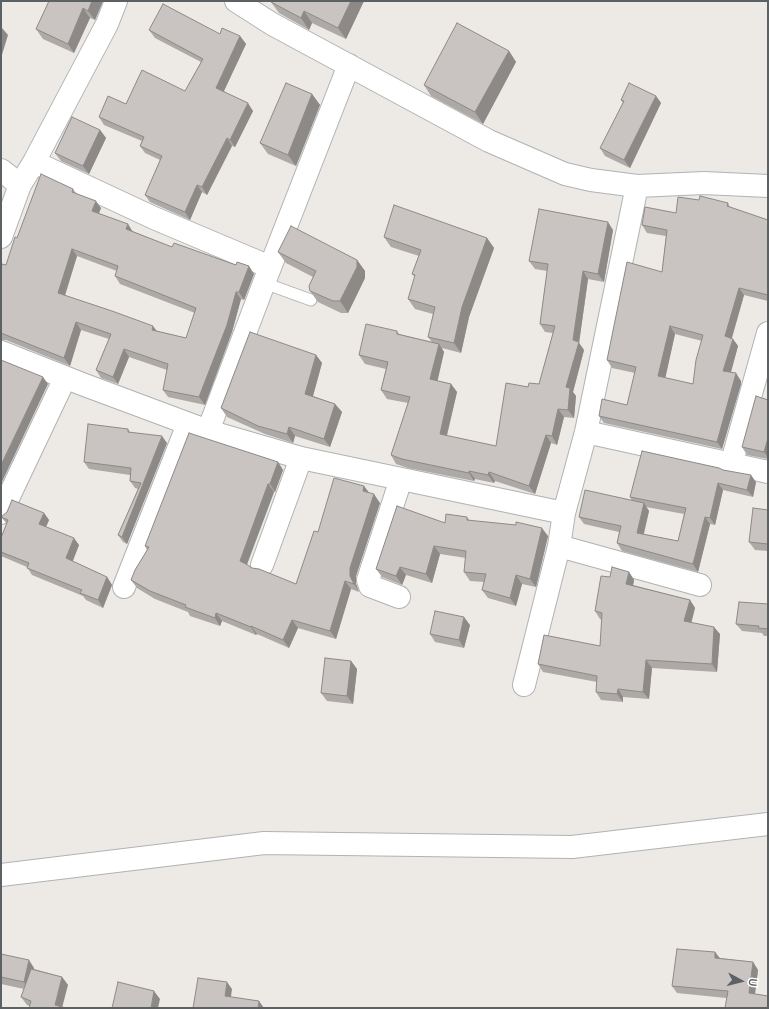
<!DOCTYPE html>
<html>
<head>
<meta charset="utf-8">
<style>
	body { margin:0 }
	#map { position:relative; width:769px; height:1009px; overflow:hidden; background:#ede9e4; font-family:Manrope,sans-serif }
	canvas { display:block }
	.frame { position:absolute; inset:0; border:2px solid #5c6163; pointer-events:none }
	.north { position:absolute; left:721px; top:961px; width:40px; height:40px; -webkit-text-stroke:3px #fff; paint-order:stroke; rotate:97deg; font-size:11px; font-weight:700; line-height:16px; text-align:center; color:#5c6163 }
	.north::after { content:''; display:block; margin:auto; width:14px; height:18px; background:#5c6163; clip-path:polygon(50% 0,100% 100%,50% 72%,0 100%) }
</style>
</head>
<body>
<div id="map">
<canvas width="769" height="1009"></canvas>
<div class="frame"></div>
<div class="north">U</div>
</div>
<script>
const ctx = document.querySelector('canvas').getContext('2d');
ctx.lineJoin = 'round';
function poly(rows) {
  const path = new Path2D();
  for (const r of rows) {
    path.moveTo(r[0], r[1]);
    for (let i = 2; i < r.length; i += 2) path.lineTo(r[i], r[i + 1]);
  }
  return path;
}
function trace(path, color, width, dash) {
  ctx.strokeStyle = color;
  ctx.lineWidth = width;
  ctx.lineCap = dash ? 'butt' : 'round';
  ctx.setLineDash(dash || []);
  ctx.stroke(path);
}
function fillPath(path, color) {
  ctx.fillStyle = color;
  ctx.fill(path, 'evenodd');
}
const lane = poly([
	[264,283,311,300]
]);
const street = poly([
	[236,1,272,24,489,141,565,174,591,180,637,186,704,183,768,186],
	[34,162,154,218,270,267],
	[1,170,20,185],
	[1,237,20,185,34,162,107,24,116,1],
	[1,352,82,384,208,431,301,458,564,513,586,432,637,186],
	[208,431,264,283,349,65],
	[586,432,768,472],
	[731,465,768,333],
	[1,513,65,378],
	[559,546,700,585],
	[262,565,301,458],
	[124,587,188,424],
	[399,597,370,586,368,580,401,479],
	[524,685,559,546,564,513],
	[1,875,264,843,572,847,768,824]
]);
trace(lane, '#afb3b5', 13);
trace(street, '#afb3b5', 24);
trace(lane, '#fff', 11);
trace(street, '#fff', 22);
fillPath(poly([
	[49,1,103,1,95,20,90,18,74,53,43,39,36,29],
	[364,1,346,39,312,23,309,30,279,13,271,2],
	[149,30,220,34,240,36,246,44,224,91,253,111,235,147,232,146,207,195,202,192,190,220,150,202,145,195,160,160,145,153,140,146,142,141,104,125,99,117,126,104,185,91,201,62,155,38],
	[509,51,516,62,483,124,431,96,424,85],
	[312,94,320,105,296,166,268,154,260,143],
	[656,96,661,103,630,168,605,156,600,148,623,103,621,100],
	[100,130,106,138,89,174,61,161,55,153],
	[73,189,76,193,101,208,99,213,132,231,172,247,254,274,244,300,241,299,232,332,205,405,168,397,163,390,167,370,129,357,118,384,101,378,96,370,109,339,81,330,70,366,6,340,1,340,1,269,6,265,17,238],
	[77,256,117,271,115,276,120,284,195,313,186,338,157,331,65,296],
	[699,200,728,203,730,207,768,220,768,301,744,295,732,338,738,346,731,372,741,381,741,384,722,449,604,423,599,416,627,405,635,373,612,368,607,360,662,272,666,236,647,233,642,225,676,213],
	[675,334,702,341,693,384,665,378],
	[613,230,604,282,588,279,579,343,584,350,573,392,576,396,574,418,564,417,557,445,551,443,535,494,495,481,494,483,475,479,474,481,408,468,396,464,391,455,408,403,387,399,381,390,386,369,365,364,359,355,397,331,399,334,432,342,428,337,433,314,415,309,408,299,415,277,412,274,419,256,391,247,384,237,487,238,494,248,469,317,461,353,442,348,444,352,437,381,451,384,457,392,447,436,496,446,528,387,539,384,553,333,545,332,540,324,547,271,535,269,529,261],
	[278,252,357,260,365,271,365,278,348,313,341,313,318,302,310,291,313,277,286,263],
	[316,355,322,363,313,396,335,404,342,412,330,447,295,436,293,443,265,434,227,417,221,408],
	[768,400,768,459,747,455,742,447],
	[128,429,130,432,167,443,127,544,123,542,118,535,138,489,135,488,130,481,130,475,89,469,84,462],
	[278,462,283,470,275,492,274,492,247,565,252,568,296,584,318,532,364,486,369,493,380,503,356,576,356,584,359,592,351,589,336,639,298,628,289,648,257,634,256,635,222,621,220,626,190,616,188,612,155,599,137,588,131,580,147,550,145,546],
	[723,470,756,482,753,497,723,490,715,525,710,524,698,572,622,551,617,543,619,532,584,524,579,517,632,501,630,497],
	[646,507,684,514,678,541,644,534,649,511],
	[768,510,768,551,755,550,749,542],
	[44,513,49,520,46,527,79,545,72,561,107,577,112,585,103,608,86,600,83,596,32,575,27,567,1,556,1,538,7,524,1,517],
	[467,517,470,521,548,536,536,587,522,584,516,606,488,598,482,590,484,582,470,581,464,572,466,558,440,554,432,583,406,575,402,585,382,577,376,569,445,523],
	[629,572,634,580,633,585,690,600,695,608,691,622,720,634,717,672,652,668,649,699,623,697,623,702,601,700,596,692,597,682,543,672,538,664,600,646,602,620,600,619,595,611,610,577],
	[768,604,768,636,764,636,762,633,742,631,736,624],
	[470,625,464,648,435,642,430,634],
	[351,661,357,669,353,704,327,701,321,693],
	[715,952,720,958,753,962,758,970,755,994,726,998,677,993,672,986],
	[1,954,34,968,34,969,62,977,68,985,30,1006,27,1005,21,997,24,989,1,984]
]), '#ada9a6');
fillPath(poly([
	[92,1,103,1,95,20,88,11],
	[351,1,364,1,346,39,338,28],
	[83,8,90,18,74,53,68,44],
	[304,11,312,23,309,30,301,18],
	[2,28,8,35,1,58,1,32],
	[240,36,246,44,222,95,216,88],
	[509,51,516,62,483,124,475,112],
	[312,94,320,105,296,166,288,155],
	[656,96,661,103,630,168,624,160],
	[248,103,253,111,235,147,230,140],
	[100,130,106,138,89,174,83,166],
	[227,138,232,146,207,195,202,187],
	[197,185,202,192,190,220,185,212],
	[96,201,101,208,97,218,92,211],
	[608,222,613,230,604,282,598,274],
	[128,224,133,232,126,229],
	[487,238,494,248,469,317,461,353,454,343,462,307],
	[72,249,77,256,63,301,58,293],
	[357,260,365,271,365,278,348,313,340,301],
	[249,266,254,274,244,300,239,292],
	[583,271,588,279,579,343,584,350,573,392,576,396,574,418,568,410,566,387],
	[739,288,744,295,730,344,725,336],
	[236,292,241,299,232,332,205,405,199,397],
	[76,322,81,330,70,366,64,358],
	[153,326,159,334,152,330],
	[670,326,675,334,664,384,658,376],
	[733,339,738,346,729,379,723,371],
	[439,344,444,352,436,388,430,379],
	[124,349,129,357,118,384,113,377],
	[316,355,322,363,311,403,305,394],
	[736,373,741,381,741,384,722,449,717,442],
	[43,377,48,384,1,484,1,465],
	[451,384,457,392,445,442,440,434],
	[335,404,342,412,330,447,324,439],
	[558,409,564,417,557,445,552,436],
	[289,427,295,436,293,443,287,434],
	[546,435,551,443,535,494,529,486],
	[162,436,167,443,127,544,122,537],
	[768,438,768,457,764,452],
	[278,462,283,470,275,492,270,484],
	[469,471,475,479,474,481,469,473],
	[489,472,495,481,494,483,488,475],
	[751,475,756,482,753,497,747,490],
	[718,483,723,490,715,525,710,518],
	[268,484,274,492,245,569,240,561],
	[364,486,370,494,363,491],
	[374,494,380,503,356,576,356,584,359,592,354,584,350,576,350,568],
	[644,503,649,511,642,540,637,533],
	[44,513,49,520,44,531,39,524],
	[705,517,710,524,698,572,693,564],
	[542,528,548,536,536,587,530,579],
	[74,538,79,545,71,566,66,558],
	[434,546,440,554,432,583,426,574],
	[400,567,406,575,402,585,396,576],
	[629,572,634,580,632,591,626,584],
	[516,575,522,584,516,606,510,598],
	[107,577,112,585,103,608,98,600],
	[345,581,351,589,336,639,330,631],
	[690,600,695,608,690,628,684,621],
	[216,613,222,621,220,626,215,618],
	[464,617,470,625,464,648,459,640],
	[292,620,298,628,289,648,283,640],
	[251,626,257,634,256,635,251,627],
	[714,627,720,634,717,672,712,664],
	[646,660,652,668,649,699,643,692],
	[351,661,357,669,353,704,347,696],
	[618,689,623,697,623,702,617,694],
	[715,952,720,959,715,958],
	[29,960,34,968,29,990,24,982],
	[753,962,758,970,754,1001,749,993],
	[62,977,68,985,62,1008,55,1005],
	[227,982,232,989,230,1004,225,996],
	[154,991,160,999,158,1008,151,1008],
	[259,1001,264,1008,258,1008]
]), '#8d8987');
const building = poly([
	[49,1,92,1,88,11,83,8,68,44,36,29,49,1],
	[271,1,351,1,338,28,304,11,301,18,271,2,271,1],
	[163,4,220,34,222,28,240,36,216,88,248,103,230,140,227,138,202,187,197,185,185,212,145,195,162,156,140,146,144,137,99,117,108,96,126,104,142,70,185,91,203,59,149,30,163,4],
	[457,23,509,51,475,112,424,85,457,23],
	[286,83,312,94,288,155,260,143,286,83],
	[629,83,656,96,624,160,600,148,624,101,621,100,629,83],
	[72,117,100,130,83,166,55,153,72,117],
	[41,174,73,189,72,192,96,201,92,211,128,224,126,229,172,247,174,243,236,265,237,262,249,266,239,292,236,292,227,325,199,397,163,390,168,364,124,349,113,377,96,370,111,334,76,322,64,358,1,333,1,269,2,264,6,265,15,237,17,238,41,174],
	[72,249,118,266,115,276,196,308,186,338,152,330,153,326,112,311,58,293,72,249],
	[700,196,728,203,727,206,768,220,768,276,767,278,768,279,768,295,739,288,725,336,733,339,723,371,736,373,735,377,717,442,599,416,602,399,627,405,636,367,607,360,627,262,662,272,667,230,642,225,645,207,676,213,678,197,699,200,700,196],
	[670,326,703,335,696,360,693,384,658,376,670,326],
	[394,205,487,238,462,307,454,343,428,337,435,307,408,299,415,275,412,274,421,250,384,237,394,205],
	[539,209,608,222,598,274,583,271,573,340,579,342,566,387,570,388,568,410,558,409,552,436,546,435,529,486,489,472,488,475,469,471,469,473,402,459,391,455,410,397,381,390,388,362,359,355,366,324,397,331,397,334,439,344,430,379,451,384,440,434,496,446,506,383,528,387,529,383,539,384,555,326,540,324,548,264,529,261,539,209],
	[291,226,357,260,357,267,340,301,333,301,310,291,309,286,316,271,278,252,291,226],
	[250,332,316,355,305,394,335,404,324,439,289,427,287,434,258,426,221,408,250,332],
	[1,360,43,377,1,465,1,360],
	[756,396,768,400,768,438,764,452,742,447,756,396],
	[88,424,128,429,128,432,162,436,122,537,118,535,141,483,130,481,131,468,84,462,88,424],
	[189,433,278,462,270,484,268,484,240,561,246,564,252,568,259,569,296,584,314,531,318,532,334,478,364,486,363,491,374,494,350,568,350,576,354,584,345,581,330,631,292,620,283,640,251,626,251,627,216,613,215,618,185,607,186,605,150,591,131,580,135,570,149,547,145,546,189,433],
	[642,451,719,468,723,470,751,475,747,490,718,483,710,518,705,517,693,564,617,543,621,526,579,517,585,490,644,503,637,533,678,541,686,508,630,497,642,451],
	[12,500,44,513,39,524,74,538,66,558,107,577,98,600,80,593,82,590,27,568,29,563,1,552,1,538,8,520,1,517,7,512,12,500],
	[397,506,445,523,446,514,467,517,467,520,516,525,516,522,542,528,530,579,516,575,510,598,482,590,486,574,464,572,466,551,434,546,426,574,400,567,396,576,376,569,397,506],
	[753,508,768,510,768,544,749,542,753,508],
	[612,567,629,572,626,584,690,600,684,621,714,627,712,664,646,660,643,692,618,689,617,694,596,692,597,676,538,664,544,635,600,646,602,613,595,611,601,576,610,577,612,567],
	[739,602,768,604,768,629,758,628,759,626,736,624,739,602],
	[435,611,464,617,459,640,430,634,435,611],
	[325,658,351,661,347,696,321,693,325,658],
	[677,949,715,952,715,958,753,962,749,993,768,996,768,1008,725,1008,728,991,672,986,677,949],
	[1,954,29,960,24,982,1,977,1,954],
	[31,969,62,977,55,1005,66,1008,29,1008,31,1001,21,997,31,969],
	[198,978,227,982,225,996,259,1001,258,1008,193,1008,198,978],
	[118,982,154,991,151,1008,112,1008,118,982]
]);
fillPath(building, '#c9c4c1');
trace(building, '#8d8987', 1);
</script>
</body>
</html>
